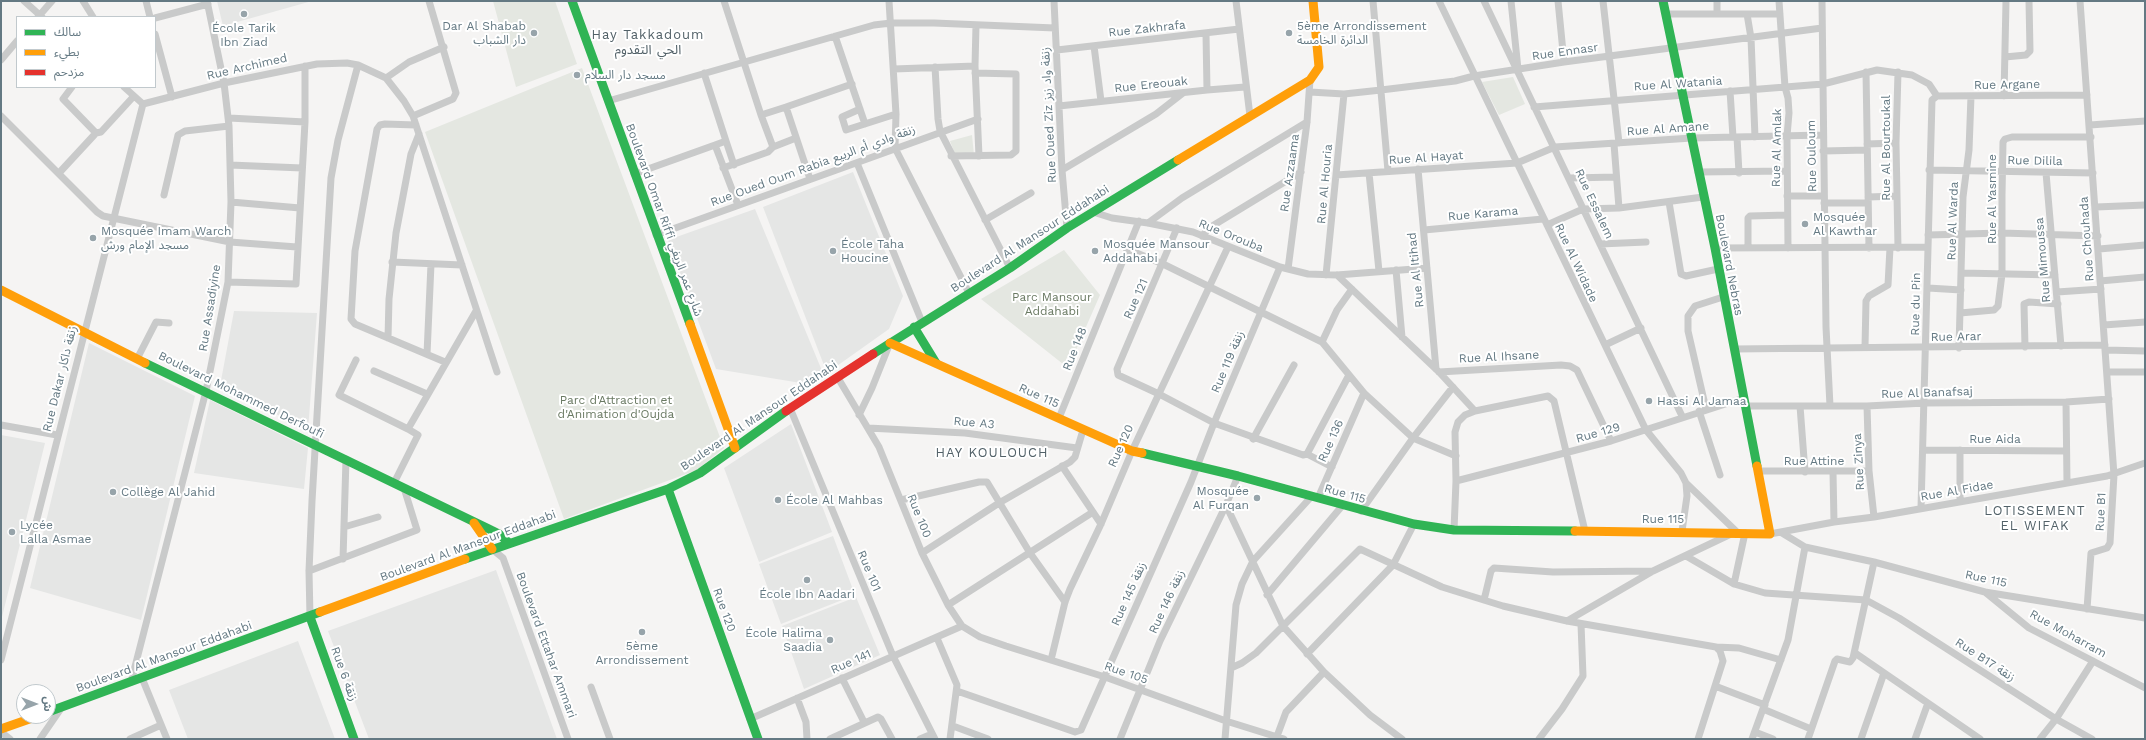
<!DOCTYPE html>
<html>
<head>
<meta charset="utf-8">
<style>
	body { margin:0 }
	#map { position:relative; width:2146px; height:740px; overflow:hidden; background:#f5f4f3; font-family:"Work Sans","Noto Sans Arabic",sans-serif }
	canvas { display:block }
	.frame { position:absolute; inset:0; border:2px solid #647983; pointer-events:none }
	.legend { position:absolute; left:16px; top:16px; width:140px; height:72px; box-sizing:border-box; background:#fff; border:1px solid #c1c9cd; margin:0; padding:5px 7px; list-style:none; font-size:12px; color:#647983 }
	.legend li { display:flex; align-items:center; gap:8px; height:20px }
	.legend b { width:20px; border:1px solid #c1c9cd }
	.north { position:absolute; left:16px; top:684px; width:40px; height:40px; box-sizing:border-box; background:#fff; border:1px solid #c1c9cd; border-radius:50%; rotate:90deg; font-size:11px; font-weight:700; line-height:16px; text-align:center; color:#647983 }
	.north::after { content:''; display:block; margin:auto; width:14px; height:18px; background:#97a4aa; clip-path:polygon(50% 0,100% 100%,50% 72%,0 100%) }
</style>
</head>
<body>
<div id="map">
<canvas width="2146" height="740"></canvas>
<div class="frame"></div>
<ul class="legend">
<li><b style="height:5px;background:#30b455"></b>سالك</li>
<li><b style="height:5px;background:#ff9f0a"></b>بطيء</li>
<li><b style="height:5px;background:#e5322d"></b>مزدحم</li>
</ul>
<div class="north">ش</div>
</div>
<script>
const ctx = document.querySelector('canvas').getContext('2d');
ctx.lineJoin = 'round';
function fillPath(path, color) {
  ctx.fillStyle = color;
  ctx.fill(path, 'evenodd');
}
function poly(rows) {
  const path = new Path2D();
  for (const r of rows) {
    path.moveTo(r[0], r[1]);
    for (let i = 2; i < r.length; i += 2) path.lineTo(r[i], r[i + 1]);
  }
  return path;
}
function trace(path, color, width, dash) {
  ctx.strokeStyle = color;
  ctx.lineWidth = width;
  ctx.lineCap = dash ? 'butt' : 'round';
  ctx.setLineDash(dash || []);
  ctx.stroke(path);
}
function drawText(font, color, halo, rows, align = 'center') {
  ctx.font = font + ' "Work Sans","Noto Sans Arabic",sans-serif';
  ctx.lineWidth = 4;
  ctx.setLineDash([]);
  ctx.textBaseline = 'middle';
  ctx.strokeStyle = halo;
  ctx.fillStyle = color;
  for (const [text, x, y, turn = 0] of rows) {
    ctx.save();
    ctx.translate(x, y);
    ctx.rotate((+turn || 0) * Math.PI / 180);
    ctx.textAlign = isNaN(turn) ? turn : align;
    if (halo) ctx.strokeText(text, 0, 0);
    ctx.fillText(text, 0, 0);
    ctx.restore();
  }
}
fillPath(poly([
	[217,1,312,1,223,26],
	[853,172,903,296,889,329,827,373,763,207],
	[755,209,825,378,813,385,716,369,668,240],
	[234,311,317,313,308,430,220,386],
	[89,343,195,396,141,620,30,588],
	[210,400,308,448,304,489,194,473],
	[791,424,832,532,759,562,724,468],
	[1,435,45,443,1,621],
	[833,536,855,595,781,624,759,564],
	[496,570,557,739,369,739,328,631],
	[856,597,880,655,804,689,782,626],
	[298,641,335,739,188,739,169,690]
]), '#e5e6e5');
fillPath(poly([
	[493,1,555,1,577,64,516,87],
	[582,68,724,448,697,470,564,519,425,132],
	[1513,77,1525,104,1499,115,1482,82],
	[972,135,974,155,955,154,950,141],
	[1064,250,1100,295,1068,368,981,299]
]), '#e4e7e1');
trace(poly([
	[24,1,42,17],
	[83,1,93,17],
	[146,1,150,17],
	[724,1,761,115],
	[889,1,896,114,895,148,969,293],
	[1054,1,1062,170,1067,228],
	[1236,1,1250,116],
	[1373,1,1388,171],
	[1439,1,1646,430,1681,473,1686,483,1687,496,1682,531],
	[1484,1,1682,416],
	[1511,1,1518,69],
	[1558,1,1564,62],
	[1603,1,1619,143],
	[1717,1,1717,14],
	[1779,1,1785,87,1788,98,1789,113,1787,136,1788,248],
	[1822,1,1826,327,1830,406],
	[2080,1,2114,475,2110,543,2107,548,2091,553,2087,609],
	[1666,14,1747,14,1751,38,1755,137],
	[1747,14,1780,14],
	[38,17,52,1],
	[155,18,208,4],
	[976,25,975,66,979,156],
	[155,34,172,97],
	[1206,34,1207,90],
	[835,36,865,124],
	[1094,46,1101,101],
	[1057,50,1239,29],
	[2005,57,2026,55,2030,51,2029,1],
	[1,60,17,41],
	[935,67,938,119,940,131,1010,268],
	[894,69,975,66],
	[1866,72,1869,248],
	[704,73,726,141,715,145,738,205],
	[386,78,409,62,444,47],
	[72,87,63,99,96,133],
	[124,87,143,104],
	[1730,91,1733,137],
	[1310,92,1344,94,1381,90,1455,81,1474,76,1564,62,1822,28],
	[2004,96,2006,1],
	[608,101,874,25,891,23,934,23,1055,28],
	[143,104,224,83,317,64,347,63,358,65,386,78,404,101,413,116,497,372],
	[1059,106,1207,90,1245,87],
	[786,107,852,84],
	[1534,107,1823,84,1877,70,1912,75,1929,84,1937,96],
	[860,109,842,117,846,130,896,114],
	[1,116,97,212,103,216,230,242,297,247],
	[413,116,453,99,456,93,429,1],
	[229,118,305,122],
	[416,125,385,124,380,125,377,129,355,251,351,319,355,324,445,362],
	[2090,125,2145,121],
	[1737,137,1739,173],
	[796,138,773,147,761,115,786,107,810,179],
	[726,141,734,165],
	[1614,144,1619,208],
	[1867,144,1896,143],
	[1823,151,1867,150],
	[951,156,1011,155,1016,151,1016,74,975,73],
	[857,163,922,322],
	[230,165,302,168],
	[723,168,768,152,773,147],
	[1418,169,1436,369],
	[1062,170,1156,114,1183,93],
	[1929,170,2093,173],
	[1698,172,1787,171],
	[59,173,96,133,101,132,134,96],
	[1369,173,1379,271],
	[2046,173,2061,346],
	[634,174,715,145],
	[1336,175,1517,163,1555,147,1692,138,1823,135],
	[1570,178,1616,177],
	[164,195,178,135,185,131,229,126],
	[1787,196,1824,196],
	[1868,197,1897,196],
	[231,202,300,208],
	[1669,202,1681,274,1686,276,1718,269],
	[1824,203,1868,203],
	[2096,207,2145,205],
	[1093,212,1112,218,1148,223,1193,232,1280,267,1308,274,1337,275,1427,268],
	[985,220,1031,193],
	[1148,223,1182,198,1307,122],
	[1547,225,1583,209,1619,208,1703,197],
	[1177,228,1117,369,1118,375,1159,394,1214,423,1303,455,1307,454,1349,375],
	[1424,230,1543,219],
	[656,235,978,119],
	[1928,235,2002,233,2098,236],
	[1202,236,1209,228,1301,172],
	[1600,244,1646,242],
	[1748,247,1748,218,1750,216,1787,215],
	[1715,248,1928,247],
	[1898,248,1896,143,1898,72],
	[1127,249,1163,264,1322,342,1364,393,1413,438,1456,456],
	[2099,249,2145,245],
	[392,262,462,265],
	[1288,269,1307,122,1310,80],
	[1396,270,1402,337],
	[1962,273,2055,275],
	[1326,275,1344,94],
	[1337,275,1439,372,1475,411],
	[2100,281,2145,277],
	[228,282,296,284,305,122,305,66],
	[1928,288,1961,290],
	[2057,292,2101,289],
	[1960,313,1994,310,1998,306,2002,274,2002,195,2003,142,2005,139,2012,137,2091,137],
	[2104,325,2145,322],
	[388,338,389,299,396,233,411,154,419,134],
	[1322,342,1337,310,1352,289],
	[1605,345,1641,328],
	[1865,347,1866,301,1869,296,1888,285,1890,248],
	[2025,347,2024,304,2029,302,2058,304],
	[1959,348,1963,197,1969,150,1971,96],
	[1734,349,2105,345],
	[2106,350,2145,351],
	[427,354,431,264],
	[137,359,156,322,169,323],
	[356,360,339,395,408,429,418,435,394,483],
	[374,371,427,394],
	[1439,372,1561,365,1570,366,1577,370,1611,441],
	[2107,372,2145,372],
	[838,378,879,447,922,553,948,605,962,626,980,637,1006,646,1105,677,1226,721,1284,739],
	[2066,402,2067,483],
	[1745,406,1867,406,1925,403,2066,402,2109,399],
	[1800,406,1805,472],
	[1867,406,1869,471,1874,517],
	[790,408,893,656,935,739],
	[1706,409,1688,331,1688,316,1695,306,1723,297],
	[1699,411,1720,475],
	[859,415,872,388,890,343],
	[1059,418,1139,221],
	[1,425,57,435],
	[868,428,965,433,1077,448],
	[408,429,476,311],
	[1253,439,1294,365],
	[1923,450,2066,451],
	[1960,450,1960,501],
	[1307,454,1332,467],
	[1062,466,1101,524],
	[1758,471,1869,471],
	[1833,472,1834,522],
	[1456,481,1611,441,1744,398],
	[1686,483,1738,533],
	[1318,498,1364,393],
	[901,500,979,482,987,482,1030,553,1065,602],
	[1226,505,1283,626,1324,672,1370,715,1402,739],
	[1921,508,1932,100,1937,96,2087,95],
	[1361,511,1413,438,1453,387],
	[344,527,378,517],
	[1454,530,1456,481,1455,432,1458,422,1465,415,1475,411,1548,396,1554,401,1585,531],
	[1782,533,1805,547,1874,562,1985,592,2145,618],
	[1770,534,1834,522,1874,517,2107,476,2145,463],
	[492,549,503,558,568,739],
	[922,553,999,503,1070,462,1075,457,1083,430],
	[1686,556,1734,584,1765,593,1866,600,1899,618,2056,719,2092,739],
	[343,559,346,459],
	[309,571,417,530,404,488],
	[1734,584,1745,533],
	[1985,592,2029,628,2145,688],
	[1267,595,1342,506],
	[1484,600,1491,571,1494,568,1553,572,1653,571],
	[948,605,1093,512],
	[310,617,309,571,312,501,331,178,338,140,358,65],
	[1567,621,1653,571,1733,533],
	[937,638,957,685,950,739],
	[1716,647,1739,648,1781,660],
	[1855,653,1980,739],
	[1307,654,1393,565,1414,524],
	[1,660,143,104],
	[1051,660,1065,602,1070,589,1101,524,1132,451,1228,247],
	[1231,668,1242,663,1256,653,1360,549,1442,587,1503,606,1567,621,1716,647,1720,651,1723,661,1698,739],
	[142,678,167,739],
	[842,678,864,722],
	[131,682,206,391,228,282,231,202,229,126,224,83,207,1],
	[1715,686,1765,705],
	[591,687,610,739],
	[957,691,1075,732,1081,730,1191,482,1214,423,1280,267],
	[797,698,806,722,807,739],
	[1763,709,1811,729],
	[750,719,962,626],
	[953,726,988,739],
	[1,732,10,739],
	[1755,732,1773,739],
	[40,739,62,707],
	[130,739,161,725],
	[830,739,878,717,881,719,892,739],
	[920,739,932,734],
	[1120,739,1160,641,1226,505,1238,476],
	[1225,739,1236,605,1242,584,1253,561,1311,497],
	[1276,739,1286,712,1324,672],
	[1539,739,1562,709,1583,676,1581,624],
	[1752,739,1788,640,1805,547],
	[1808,739,1835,661,1837,659,1850,662,1853,658,1874,562],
	[1861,739,1884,673],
	[1915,739,1928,703],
	[2040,739,2056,719,2093,661]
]), '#c9caca', 7);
trace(poly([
	[572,1,690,324],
	[1663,1,1715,248,1757,466],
	[914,327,936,363],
	[873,354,1010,268,1067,228,1178,160],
	[145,363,489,529,499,534,509,543],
	[1142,453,1238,476,1414,524,1454,530,1575,531],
	[668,489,758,739],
	[465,559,668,489,700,473,786,411],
	[310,617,354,739],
	[48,712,320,612]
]), '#30b455', 9);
trace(poly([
	[1178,160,1310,80,1319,67,1313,1],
	[1,290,145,363],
	[690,324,735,448],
	[890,343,1132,451,1142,453],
	[474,523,492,549],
	[1575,531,1770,534,1757,466],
	[320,612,465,559],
	[1,729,38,716]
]), '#ff9f0a', 9);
trace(poly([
	[786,411,873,354]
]), '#e5322d', 9);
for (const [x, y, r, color] of [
	[244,14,4,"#97a4aa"],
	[534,33,4,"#97a4aa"],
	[1289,33,4,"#97a4aa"],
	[577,75,4,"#97a4aa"],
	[1805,224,4,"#97a4aa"],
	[93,238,4,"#97a4aa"],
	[833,251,4,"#97a4aa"],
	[1095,251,4,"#97a4aa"],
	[1649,401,4,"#97a4aa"],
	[113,492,4,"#97a4aa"],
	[1257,498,4,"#97a4aa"],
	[778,500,4,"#97a4aa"],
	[12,532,4,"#97a4aa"],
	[807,580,4,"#97a4aa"],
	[642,632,4,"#97a4aa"],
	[830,640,4,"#97a4aa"]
]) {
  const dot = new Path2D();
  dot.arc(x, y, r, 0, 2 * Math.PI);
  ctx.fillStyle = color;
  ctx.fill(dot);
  trace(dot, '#fff', 1.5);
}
drawText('12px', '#647983', '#fff', [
	["Dar Al Shabab",526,26,"right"],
	["دار الشباب",526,40,"right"],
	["5ème Arrondissement",1297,26],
	["الدائرة الخامسة",1297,40],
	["École Tarik",244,28,"center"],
	["Ibn Ziad",244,42,"center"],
	["مسجد دار السلام",585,75],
	["Mosquée",1813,217],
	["Al Kawthar",1813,231],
	["Mosquée Imam Warch",101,231],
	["مسجد الإمام ورش",101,245],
	["École Taha",841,244],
	["Houcine",841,258],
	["Mosquée Mansour",1103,244],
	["Addahabi",1103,258],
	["Hassi Al Jamaa",1657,401],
	["Mosquée",1249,491,"right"],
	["Al Furqan",1249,505,"right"],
	["Collège Al Jahid",121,492],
	["École Al Mahbas",786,500],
	["Lycée",20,525],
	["Lalla Asmae",20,539],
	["École Ibn Aadari",807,594,"center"],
	["École Halima",822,633,"right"],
	["Saadia",822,647,"right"],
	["5ème",642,646,"center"],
	["Arrondissement",642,660,"center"]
], 'left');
drawText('12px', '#647983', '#fff', [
	["Rue Zakhrafa",1147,29,-6],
	["Rue Ennasr",1565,52,-8],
	["Rue Archimed",247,67,-13],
	["Rue Al Watania",1678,84,-4],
	["Rue Ereouak",1151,85,-6],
	["Rue Argane",2007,85,-1],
	["Rue Oued Ziz زنقة واد زيز",1049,115,-93],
	["Rue Al Amane",1668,129,-4],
	["Rue Al Amlak",1777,148,-89],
	["Rue Al Bourtoukal",1886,148,-90],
	["Rue Ouloum",1812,156,-91],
	["Rue Al Hayat",1426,158,-4],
	["Rue Dilila",2035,161,1],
	["Rue Oued Oum Rabia زنقة وادي أم الربيع",813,166,-20],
	["Rue Azzaama",1290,173,-82],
	["Rue Al Houria",1325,184,-85],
	["Rue Al Yasmine",1992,199,-90],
	["Rue Essalem",1594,204,65],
	["Rue Karama",1483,214,-5],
	["Boulevard Omar Riffi شارع عمر الريفي",664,220,70],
	["Rue Al Warda",1953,221,-88],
	["Rue Orouba",1231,236,22],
	["Boulevard Al Mansour Eddahabi",1030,239,-33],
	["Rue Chouhada",2087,239,-94],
	["Rue Mimoussa",2043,260,-95],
	["Rue Al Widade",1576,263,65],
	["Boulevard Nebras",1729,265,79],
	["Rue Al Itihad",1416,270,-96],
	["Rue 121",1136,299,-66],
	["Rue du Pin",1916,304,-89],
	["Rue Assadiyine",210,308,-81],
	["Rue Arar",1956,337,-1],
	["Rue 148",1075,349,-68],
	["Rue Al Ihsane",1499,357,-3],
	["Rue 119 زنقة",1228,362,-67],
	["Rue Dakar زنقة داكار",60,379,-76],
	["Rue Al Banafsaj",1927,393,-2],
	["Boulevard Mohammed Derfoufi",241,395,26],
	["Rue 115",1039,396,24],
	["Boulevard Al Mansour Eddahabi",759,416,-34],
	["Rue A3",974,423,5],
	["Rue 129",1598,433,-16],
	["Rue Aida",1995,439],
	["Rue 136",1331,441,-66],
	["Rue 120",1121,446,-66],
	["Rue Attine",1814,461],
	["Rue Zinya",1859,462,-93],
	["Rue Al Fidae",1957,491,-10],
	["Rue 115",1345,494,16],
	["Rue B1",2101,512,-87],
	["Rue 100",919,516,68],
	["Rue 115",1663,519],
	["Boulevard Al Mansour Eddahabi",468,546,-20],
	["Rue 101",869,571,67],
	["Rue 115",1986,579,12],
	["Rue 145 زنقة",1129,594,-66],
	["Rue 146 زنقة",1167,602,-65],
	["Rue 120",724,610,70],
	["Rue Moharram",2068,634,29],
	["Boulevard Ettahar Ammari",546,645,70],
	["Boulevard Al Mansour Eddahabi",164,657,-20],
	["Rue B17 زنقة",1985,660,33],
	["Rue 141",851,662,-24],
	["Rue 105",1126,673,19],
	["Rue 6 زنقة",344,674,70]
]);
drawText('12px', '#6a7a63', '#fff', [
	["Parc Mansour",1052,297],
	["Addahabi",1052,311],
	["Parc d'Attraction et",616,400],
	["d'Animation d'Oujda",616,414]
]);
ctx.letterSpacing = '1px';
drawText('13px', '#526168', '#fff', [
	["Hay Takkadoum",648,35],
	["الحي التقدوم",648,50],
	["HAY KOULOUCH",992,453],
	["LOTISSEMENT",2035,511],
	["EL WIFAK",2035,526]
]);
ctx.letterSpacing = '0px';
</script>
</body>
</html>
